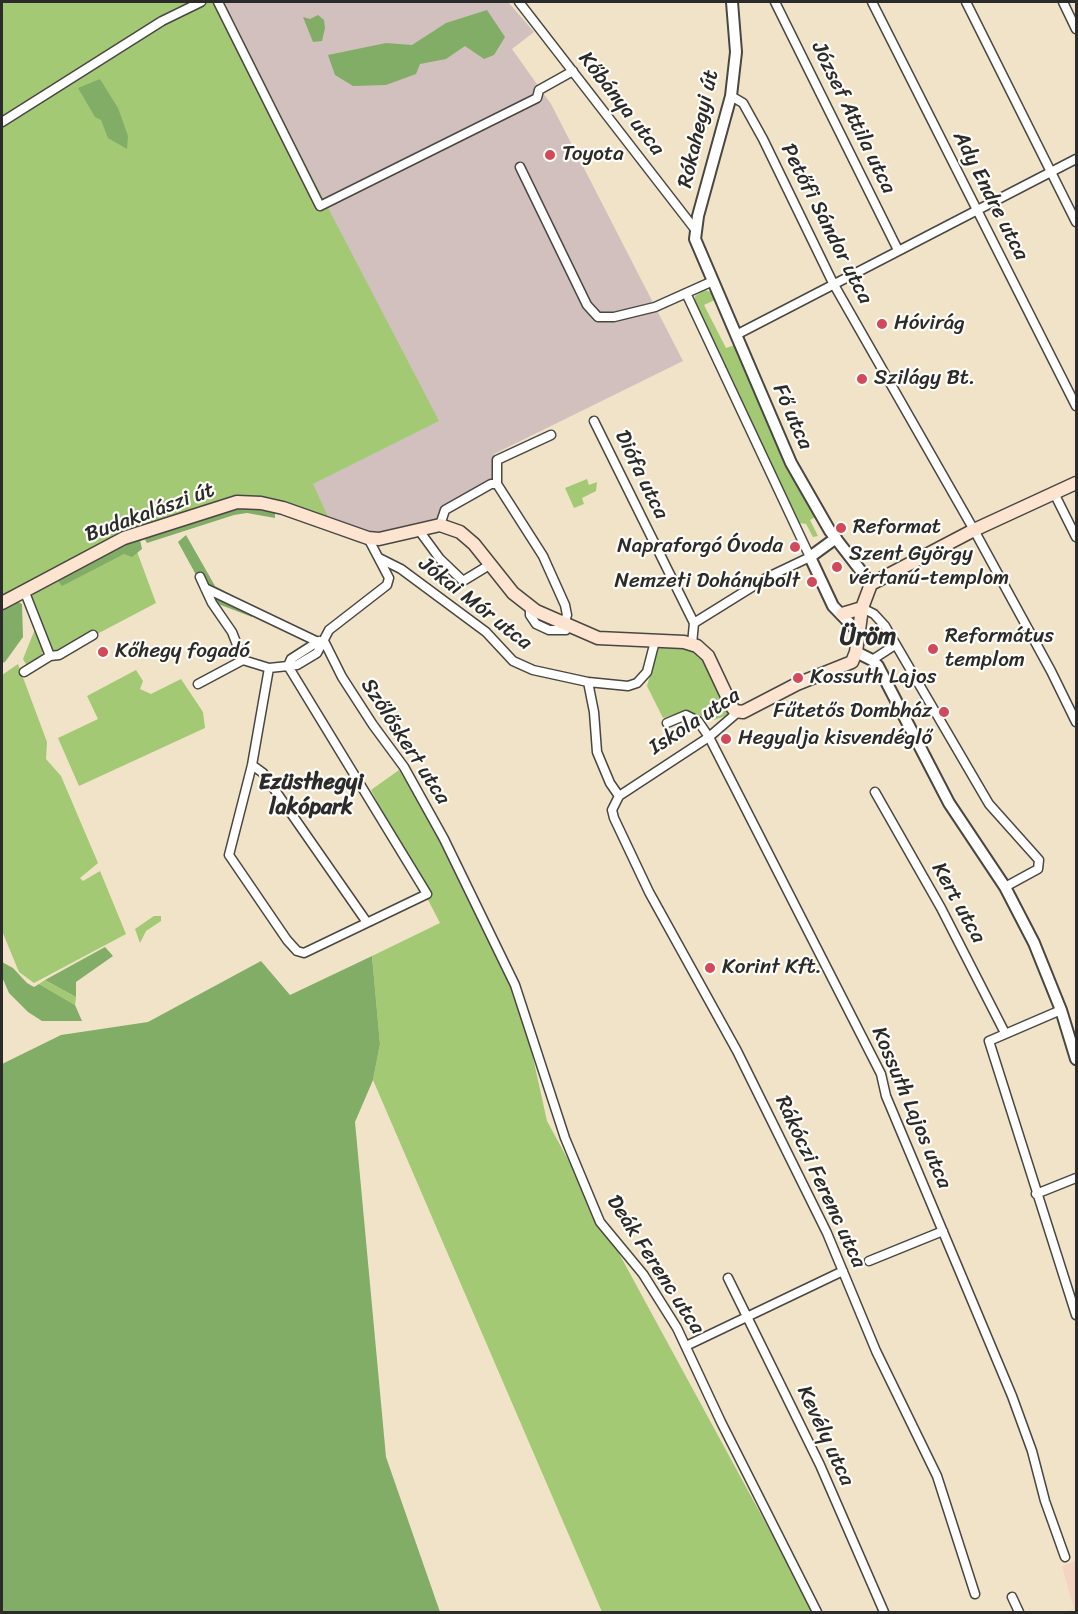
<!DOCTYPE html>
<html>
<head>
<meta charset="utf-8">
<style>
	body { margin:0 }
	#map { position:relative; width:1078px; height:1614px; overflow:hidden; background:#f1e3c7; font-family:Sriracha,sans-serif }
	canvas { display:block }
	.frame { position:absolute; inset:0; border:3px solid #2b2b2b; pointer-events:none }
</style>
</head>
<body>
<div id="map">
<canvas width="1078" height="1614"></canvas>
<div class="frame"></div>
</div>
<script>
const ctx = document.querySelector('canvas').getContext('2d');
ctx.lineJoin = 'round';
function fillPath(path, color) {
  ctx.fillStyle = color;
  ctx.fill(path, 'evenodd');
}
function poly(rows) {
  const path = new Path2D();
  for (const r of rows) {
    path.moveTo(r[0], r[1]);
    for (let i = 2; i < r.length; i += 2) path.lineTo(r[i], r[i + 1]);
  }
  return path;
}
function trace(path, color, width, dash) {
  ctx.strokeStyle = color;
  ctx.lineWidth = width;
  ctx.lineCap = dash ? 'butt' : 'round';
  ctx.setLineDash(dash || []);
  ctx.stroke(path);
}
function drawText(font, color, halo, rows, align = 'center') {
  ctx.font = font + ' Sriracha,sans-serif';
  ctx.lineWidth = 4.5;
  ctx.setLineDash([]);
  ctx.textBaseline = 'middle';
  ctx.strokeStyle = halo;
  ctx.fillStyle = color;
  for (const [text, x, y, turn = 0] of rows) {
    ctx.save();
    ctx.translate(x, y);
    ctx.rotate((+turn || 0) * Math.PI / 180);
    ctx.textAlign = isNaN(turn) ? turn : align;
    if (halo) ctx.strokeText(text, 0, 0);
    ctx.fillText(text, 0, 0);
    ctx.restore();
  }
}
fillPath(poly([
	[1076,1561,1076,1612,1066,1612,1074,1609,1062,1566]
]), '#f5d3c2');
fillPath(poly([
	[221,2,508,2,534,32,512,49,551,104,683,361,494,454,493,488,449,513,441,530,390,541,359,543,336,534,312,484,438,421]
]), '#d1c0bd');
fillPath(poly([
	[2,2,221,2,439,421,313,484,336,534,261,507,218,515,138,542,120,534,2,596],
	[705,290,713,293,717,299,704,305,726,348,735,345,779,447,817,516,810,520,818,536,813,537,806,524,800,523,735,388,695,300,695,296],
	[587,479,589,485,597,482,596,491,582,498,584,504,574,508,565,488],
	[136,549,156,603,99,633,92,633,55,654,51,652,30,599,34,591],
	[35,629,43,647,42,656,27,666,23,659],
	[684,647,699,654,707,665,729,710,728,715,714,720,685,711,663,718,647,686,658,648],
	[18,664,47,742,46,759,61,776,98,863,80,878,83,881,100,871,126,934,34,983,19,972,2,931,2,675],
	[136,670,143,681,140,689,151,694,181,679,203,712,205,728,79,786,58,738,98,719,87,696],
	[399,770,456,862,522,1008,547,1121,814,1612,602,1612,373,1080,380,1044,372,956,440,923,371,790],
	[154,916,161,916,161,921,146,931,140,943,135,929],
	[45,980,76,997,75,1005,39,984]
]), '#a3c974');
fillPath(poly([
	[487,10,505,37,494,55,484,59,465,46,446,59,420,64,416,74,386,85,353,86,335,75,328,55,386,43,412,45,446,23],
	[318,15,324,20,325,28,322,41,313,42,303,17,310,19],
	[100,79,118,108,128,136,127,149,108,138,101,120,95,117,78,88],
	[230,509,254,509,275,513,275,518,247,513,234,515,147,543,144,538],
	[186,535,215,586,256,608,252,617,213,602,196,580,195,573,178,542],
	[140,540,142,549,132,557,124,554,62,586,58,581,63,574,129,542],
	[17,601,22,604,23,637,5,662,2,663,2,609],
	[105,947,113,956,76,982,76,997,45,980],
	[372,956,380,1044,373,1080,355,1122,386,1457,440,1612,2,1612,2,1064,61,1035,148,1022,261,961,290,995],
	[2,962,13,968,27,983,34,987,39,984,75,1005,82,1021,42,1021,28,1012,9,993,2,977]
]), '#82ad66');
const minor = poly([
	[218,2,320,206,537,98,539,90,573,71],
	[519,2,694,228],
	[775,2,898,250],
	[872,2,1076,406],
	[966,2,1076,222],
	[1063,2,1076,29],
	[731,96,743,103,763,139,833,283,974,530,1051,671,1076,722],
	[2,122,162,21,201,2],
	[520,167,587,305,598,317,614,317,655,307,713,281],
	[686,293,810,557,768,577,694,623],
	[736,335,1076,159],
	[594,421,694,623,692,644],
	[497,484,497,460,551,435],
	[1054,493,1076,537],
	[440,525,445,510,491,484,497,484,543,556,565,605,567,615,564,623],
	[418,529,440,559,463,581,491,564],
	[379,558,401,569,486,632,513,661,533,670,588,682,628,686,637,683,647,672,655,641],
	[200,577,212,603,232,632,243,660,269,668],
	[205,588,316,641],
	[24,590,50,656,59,655,93,635],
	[530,608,530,615,536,624,549,630,566,630,570,626],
	[862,608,874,614,885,626,989,804,1039,860,1038,869,1005,887],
	[324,641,342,677,373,725,404,767,444,839,515,985,565,1138,600,1222,643,1274,677,1328,721,1422,817,1612],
	[872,660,895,645],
	[288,666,427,894,304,953,297,951,287,940,229,855,252,765,269,668,288,666,297,665,317,653,329,630,387,585,389,578,368,538],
	[288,666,291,659,319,641],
	[24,672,50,656],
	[588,682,594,712,597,752,610,783,619,796],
	[198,684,243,660],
	[738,712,709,737,619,796,612,810,614,818,649,892,737,1051,827,1233,876,1351,937,1476,975,1594],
	[667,723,686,715,698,721,709,737,881,1074,886,1096,1012,1396,1032,1451,1045,1501,1065,1557],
	[252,765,263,773,366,921],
	[875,792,941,908,1005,1033],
	[1061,1010,989,1041,1076,1315],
	[1036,1194,1076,1178],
	[869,1261,943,1231],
	[728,1278,820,1465,884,1612],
	[686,1346,843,1271],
	[1012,1597,1019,1612]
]);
const tertiary = poly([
	[732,2,736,52,731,96,698,216,695,239,791,463,830,531,871,584],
	[836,538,810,557,833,606,858,632],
	[856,652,872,660,878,666,949,803,1005,887,1034,943,1061,1010,1076,1059]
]);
const secondary = poly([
	[2,603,124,538,237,502,261,503,283,508,368,538,379,539,440,525,460,532,474,544,513,593,536,611,598,638,684,642,697,646,708,656,732,707,735,711,743,712,797,684,852,662,856,652,862,608,871,584,974,530,1076,483],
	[842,614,862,608]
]);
trace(minor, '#494742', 11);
trace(tertiary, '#494742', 14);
trace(secondary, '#494742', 15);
trace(minor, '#fff', 8);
trace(tertiary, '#fff', 10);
trace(secondary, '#fde4d0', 12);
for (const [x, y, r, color] of [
	[550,155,6,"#d1495b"],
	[882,324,6,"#d1495b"],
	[862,379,6,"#d1495b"],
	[841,528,6,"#d1495b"],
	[795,547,6,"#d1495b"],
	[837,567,6,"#d1495b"],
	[812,582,6,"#d1495b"],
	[933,649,6,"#d1495b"],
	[103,652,6,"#d1495b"],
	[798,678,6,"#d1495b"],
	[944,712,6,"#d1495b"],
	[726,739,6,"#d1495b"],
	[710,968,6,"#d1495b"]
]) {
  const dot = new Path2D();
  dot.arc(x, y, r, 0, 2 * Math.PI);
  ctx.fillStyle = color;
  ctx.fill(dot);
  trace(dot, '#fdfcf7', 2);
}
drawText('21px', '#2b2b2b', '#fdfcf7', [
	["Kőbánya utca",621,104,52],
	["József Attila utca",853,118,64],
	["Rókahegyi út",699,129,-77],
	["Ady Endre utca",990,196,63],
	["Petőfi Sándor utca",826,224,63],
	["Fő utca",792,417,66],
	["Diófa utca",641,475,64],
	["Budakalászi út",150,513,-20],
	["Jókai Mór utca",475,604,38],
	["Iskola utca",695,722,-33],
	["Szőlőskert utca",405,742,57],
	["Kert utca",958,903,61],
	["Kossuth Lajos utca",911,1108,67],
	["Rákóczi Ferenc utca",820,1182,65],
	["Deák Ferenc utca",655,1265,57],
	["Kevély utca",825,1436,65]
]);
drawText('21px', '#2b2b2b', '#fdfcf7', [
	["Toyota",562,155],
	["Hóvirág",894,324],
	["Szilágy Bt.",874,379],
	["Reformat",853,528],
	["Napraforgó Óvoda",783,547,"right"],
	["Szent György",849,555],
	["vértanú-templom",849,579],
	["Nemzeti Dohánybolt",800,582,"right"],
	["Református",945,637],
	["templom",945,661],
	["Kőhegy fogadó",115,652],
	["Kossuth Lajos",810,678],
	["Fűtetős Dombház",932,712,"right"],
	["Hegyalja kisvendéglő",738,739],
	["Korint Kft.",722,968]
], 'left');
drawText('bold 22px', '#2b2b2b', '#fdfcf7', [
	["Ezüsthegyi",311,783],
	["lakópark",311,808]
]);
drawText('bold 24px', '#2b2b2b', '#fdfcf7', [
	["Üröm",868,638]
]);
</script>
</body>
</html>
